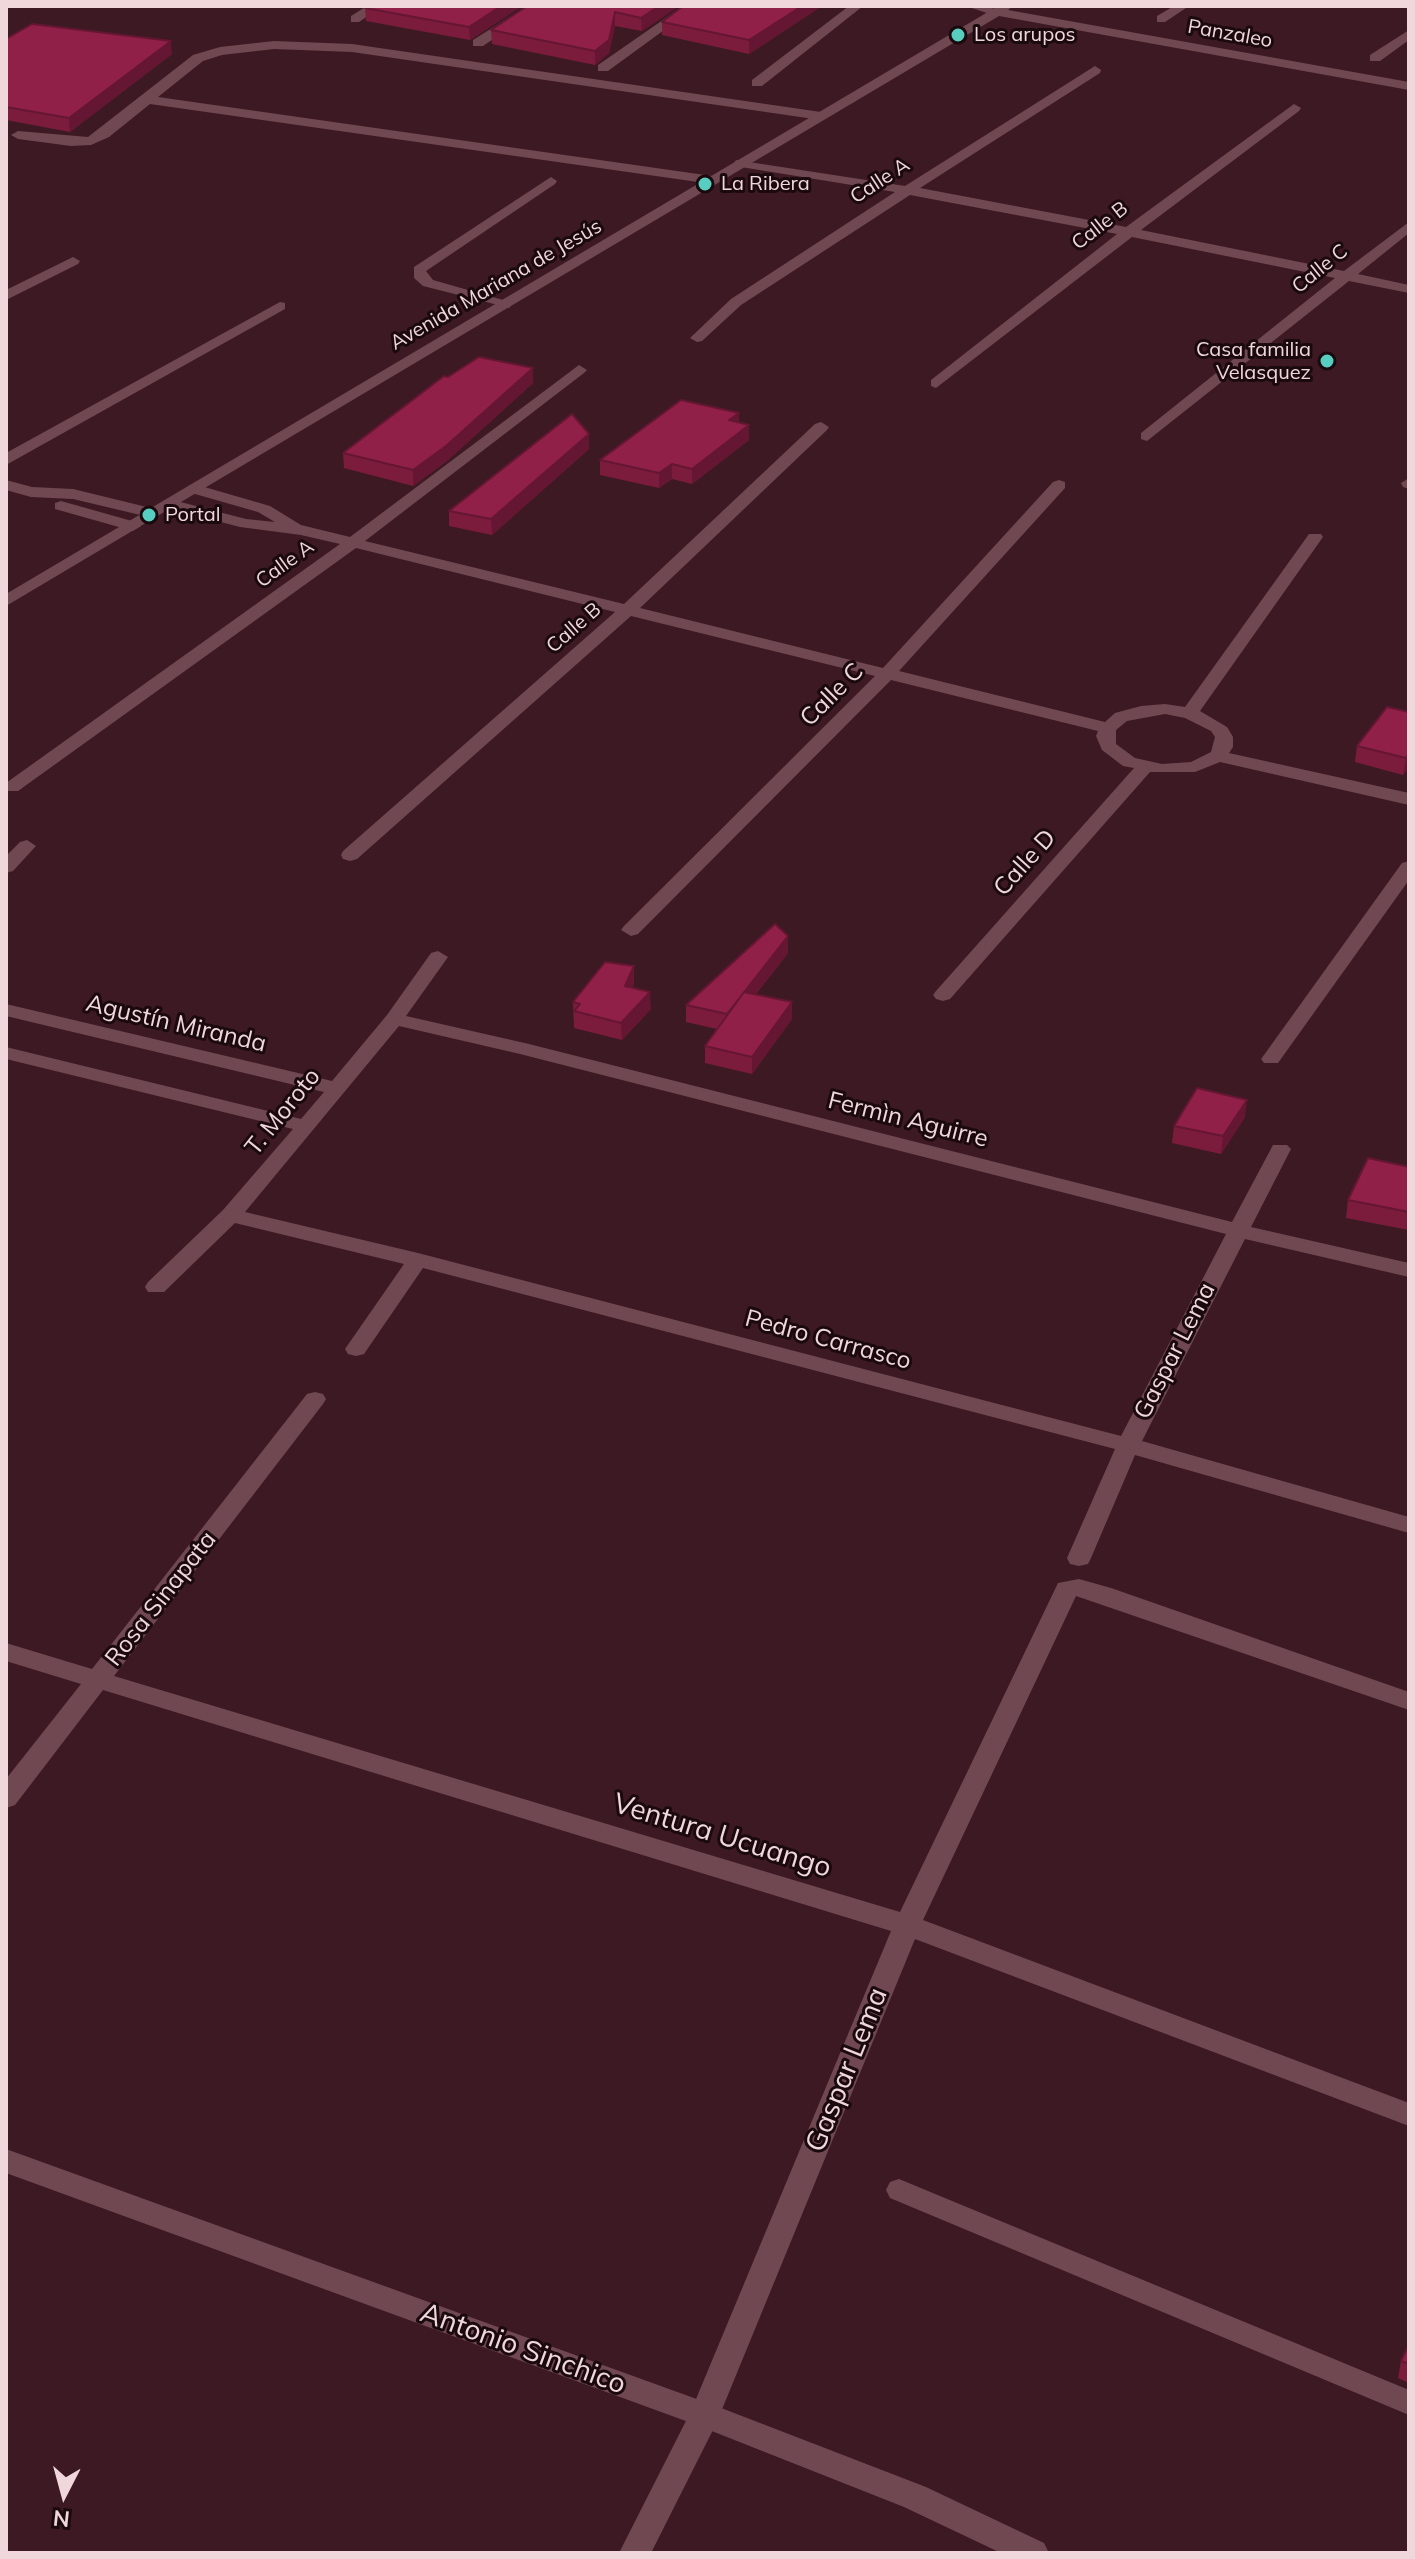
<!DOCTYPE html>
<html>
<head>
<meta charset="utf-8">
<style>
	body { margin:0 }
	#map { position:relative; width:1415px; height:2559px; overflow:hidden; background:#3d1a23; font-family:Mulish,sans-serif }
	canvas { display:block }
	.frame { position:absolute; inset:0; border:8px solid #f0d7dc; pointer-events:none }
	.north { position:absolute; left:24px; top:2455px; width:80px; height:80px; -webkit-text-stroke:6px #1a0a0e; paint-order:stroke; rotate:186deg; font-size:22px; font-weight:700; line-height:32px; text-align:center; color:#f0d7dc }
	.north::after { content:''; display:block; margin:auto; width:28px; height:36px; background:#f0d7dc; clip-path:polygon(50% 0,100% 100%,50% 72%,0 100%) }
</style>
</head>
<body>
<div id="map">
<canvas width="1415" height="2559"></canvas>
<div class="frame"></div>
<div class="north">N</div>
</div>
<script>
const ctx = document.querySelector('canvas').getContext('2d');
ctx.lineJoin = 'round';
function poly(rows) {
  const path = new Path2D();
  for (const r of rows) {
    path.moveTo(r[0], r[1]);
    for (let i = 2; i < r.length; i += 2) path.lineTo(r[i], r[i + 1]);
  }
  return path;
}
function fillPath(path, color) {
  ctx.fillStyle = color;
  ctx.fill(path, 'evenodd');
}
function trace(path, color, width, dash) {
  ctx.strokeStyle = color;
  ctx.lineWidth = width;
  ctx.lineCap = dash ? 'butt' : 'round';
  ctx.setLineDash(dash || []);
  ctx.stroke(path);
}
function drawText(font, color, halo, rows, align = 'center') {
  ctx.font = font + ' Mulish,sans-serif';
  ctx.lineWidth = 6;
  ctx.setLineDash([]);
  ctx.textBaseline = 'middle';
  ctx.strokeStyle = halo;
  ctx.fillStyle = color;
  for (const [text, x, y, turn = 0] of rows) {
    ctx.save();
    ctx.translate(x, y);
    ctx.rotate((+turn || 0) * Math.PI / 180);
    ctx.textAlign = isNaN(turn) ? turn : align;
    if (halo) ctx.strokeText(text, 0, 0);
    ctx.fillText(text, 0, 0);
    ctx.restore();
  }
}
fillPath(poly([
	[551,177,557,181,555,184,426,271,433,280,510,302,510,308,423,286,414,278,414,267,551,177],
	[899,2179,1409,2390,1409,2415,890,2198,886,2190,890,2182,899,2179]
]), '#704851');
fillPath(poly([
	[367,6,382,6,359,22,351,22,351,16,367,6],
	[527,6,542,6,483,46,473,46,473,40,527,6],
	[683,6,697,6,608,71,598,71,598,65,683,6],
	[849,6,863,6,762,86,752,86,752,80,849,6],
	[966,6,987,6,1002,12,996,16,966,6],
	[1174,6,1189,6,1165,22,1157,22,1157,16,1174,6],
	[1409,30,1409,40,1380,61,1370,61,1370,55,1409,30],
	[274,41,352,44,821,112,828,116,821,120,352,52,274,49,222,55,203,61,158,97,712,176,719,180,712,184,150,104,109,137,91,145,71,146,18,139,11,135,18,131,88,137,193,55,220,47,274,41],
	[1095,66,1101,70,1100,73,920,188,1126,227,1294,104,1301,108,1299,111,1141,230,1344,271,1409,222,1409,233,1358,274,1409,285,1409,293,1349,281,1147,441,1141,439,1141,433,1335,278,1132,237,936,388,931,386,931,380,1117,234,910,195,741,305,702,341,697,342,690,338,731,299,895,192,741,167,734,163,736,160,905,186,1095,66],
	[73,257,80,261,78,264,6,300,6,290,73,257],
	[280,302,285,303,285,309,6,465,6,453,280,302],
	[579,365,587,370,584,373,365,541,624,604,815,424,821,422,829,427,827,430,640,608,883,668,1053,482,1059,480,1065,482,1065,488,899,671,1105,722,1115,713,1141,706,1165,704,1185,707,1309,534,1321,534,1323,537,1200,711,1227,727,1233,737,1233,747,1229,753,1409,793,1409,805,1220,762,1195,772,1150,772,950,999,943,1001,936,999,933,995,936,991,1134,768,1123,766,1102,750,1096,736,1098,731,891,680,638,934,631,936,621,930,624,926,875,676,631,616,357,859,350,861,343,859,341,855,343,851,615,612,356,548,18,791,6,791,6,783,340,544,301,535,240,527,163,507,163,501,169,499,246,519,275,522,258,512,188,492,188,486,194,484,270,506,301,525,350,537,579,365],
	[1165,714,1185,718,1211,731,1215,737,1211,752,1191,762,1162,764,1135,758,1116,744,1116,730,1127,721,1165,714],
	[1409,478,1409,489,1403,487,1401,483,1409,478],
	[6,480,32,487,73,489,159,510,161,513,153,518,73,499,31,497,6,490,6,480],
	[61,501,139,523,141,526,133,531,55,509,55,503,61,501],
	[27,840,36,846,13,871,6,873,6,856,20,842,27,840],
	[1409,861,1409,880,1278,1063,1264,1063,1261,1059,1264,1055,1402,863,1409,861],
	[438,951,448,957,406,1016,529,1044,1232,1222,1273,1145,1287,1145,1291,1149,1251,1227,1409,1263,1409,1277,1245,1239,1142,1441,1409,1517,1409,1533,1135,1455,1091,1558,1088,1564,1079,1566,1070,1564,1067,1558,1115,1449,423,1268,364,1354,356,1356,348,1354,345,1349,404,1264,235,1223,164,1292,148,1292,145,1287,148,1282,223,1210,293,1129,6,1059,6,1047,301,1119,324,1092,6,1016,6,1004,332,1081,387,1015,431,953,438,951],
	[399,1026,520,1054,1226,1234,1121,1436,418,1253,245,1212,399,1026],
	[315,1392,323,1394,326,1399,323,1404,114,1676,900,1912,1058,1583,1079,1579,1111,1588,1409,1692,1409,1710,1076,1596,923,1920,1409,2103,1409,2126,915,1939,716,2424,651,2553,619,2553,691,2411,891,1931,103,1690,15,1805,6,1808,6,1779,81,1684,6,1661,6,1643,92,1669,307,1394,315,1392]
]), '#704851');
fillPath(poly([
	[998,6,1013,6,1008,10,1409,82,1409,90,999,16,6,606,6,594,998,6],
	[6,2149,716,2406,926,2487,1044,2543,1049,2553,1001,2553,904,2507,694,2424,6,2173,6,2149]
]), '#704851');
fillPath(poly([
	[522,6,470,40,366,21,365,8],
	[527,6,679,6,642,31,615,26,609,53,595,65,492,44,491,30],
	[822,6,749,54,662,35,662,22],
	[6,39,172,54,70,132,6,120],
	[448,377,533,383,447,461,413,486,344,468,343,453],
	[739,413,739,423,749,440,692,484,672,479,659,488,600,475,600,460],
	[589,449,492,535,449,526,449,511],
	[1387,707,1409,767,1403,775,1355,762,1357,746],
	[788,936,788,953,756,994,792,1019,752,1074,705,1063,705,1046,717,1029,686,1022,686,1005],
	[634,966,634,983,632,988,651,1009,622,1040,574,1028,573,1002],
	[1245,1117,1221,1154,1172,1143,1174,1126],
	[1409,1167,1409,1230,1346,1218,1348,1200],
	[1409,2344,1409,2383,1398,2378,1401,2361]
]), '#7c1c3d');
fillPath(poly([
	[501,6,522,6,470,40,469,27],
	[659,6,679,6,642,31,641,18],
	[802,6,822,6,749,54,749,40],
	[615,12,615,26,609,53,595,65,595,51],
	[171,41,172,54,70,132,69,118],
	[533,368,533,383,447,461,413,486,413,470],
	[739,413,739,428,729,420],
	[749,425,749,440,692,484,692,469],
	[589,434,589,449,492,535,491,519],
	[672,464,672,479,659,488,659,473],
	[1409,754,1409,767,1403,775,1406,758],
	[788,936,788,953,726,1031,727,1014],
	[634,966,634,983,625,1003,625,986],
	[650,992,651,1009,622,1040,621,1023],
	[792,1002,792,1019,752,1074,752,1057],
	[1247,1100,1245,1117,1221,1154,1223,1136]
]), '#651632');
const building = poly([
	[367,6,501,6,469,27,365,8,367,6],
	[527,6,659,6,641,18,615,12,609,40,595,51,491,30,527,6],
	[683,6,802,6,749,40,662,22,683,6],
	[32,24,171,41,69,118,6,107,6,39,32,24],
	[479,357,533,368,446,446,413,470,343,453,444,376,448,377,479,357],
	[681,400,739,413,729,420,749,425,692,469,672,464,659,473,600,460,681,400],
	[572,414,589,434,491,519,449,511,572,414],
	[1387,707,1409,712,1409,754,1406,758,1357,746,1387,707],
	[775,924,788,936,727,1014,686,1005,775,924],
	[605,962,634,966,625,986,650,992,621,1023,574,1011,580,1004,573,1002,605,962],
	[744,992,792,1002,752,1057,705,1046,744,992],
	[1197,1088,1247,1100,1223,1136,1174,1126,1197,1088],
	[1368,1158,1409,1167,1409,1212,1348,1200,1368,1158],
	[1409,2345,1409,2364,1401,2361,1409,2345]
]);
fillPath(building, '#902047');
trace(building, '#651632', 2);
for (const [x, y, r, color] of [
	[958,35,8,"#58cec1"],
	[705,184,8,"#58cec1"],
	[1327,361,8,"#58cec1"],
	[149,515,8,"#58cec1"]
]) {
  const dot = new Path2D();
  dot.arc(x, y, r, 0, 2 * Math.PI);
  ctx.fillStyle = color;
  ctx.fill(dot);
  trace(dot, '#1a0a0e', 3);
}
drawText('20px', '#f0d7dc', '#1a0a0e', [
	["Panzaleo",1230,34,10],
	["Calle A",880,181,-33],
	["Calle B",1100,226,-38],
	["Calle C",1320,269,-39],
	["Avenida Mariana de Jesús",496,285,-30],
	["Calle A",285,564,-36],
	["Calle B",574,628,-41]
]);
drawText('20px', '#f0d7dc', '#1a0a0e', [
	["Los arupos",974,35],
	["La Ribera",721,184],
	["Casa familia",1311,350,"right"],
	["Velasquez",1311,373,"right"],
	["Portal",165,515]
], 'left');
drawText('24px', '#f0d7dc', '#1a0a0e', [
	["Calle C",832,695,-45],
	["Calle D",1025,863,-48],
	["Agustín Miranda",176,1024,13],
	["T. Moroto",283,1112,-51],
	["Fermìn Aguirre",908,1120,14],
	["Pedro Carrasco",828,1340,15],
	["Gaspar Lema",1175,1351,-63],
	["Rosa Sinapata",161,1599,-52]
]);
drawText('28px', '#f0d7dc', '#1a0a0e', [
	["Ventura Ucuango",722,1836,17],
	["Gaspar Lema",847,2070,-68],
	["Antonio Sinchico",523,2349,20]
]);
</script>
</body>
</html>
